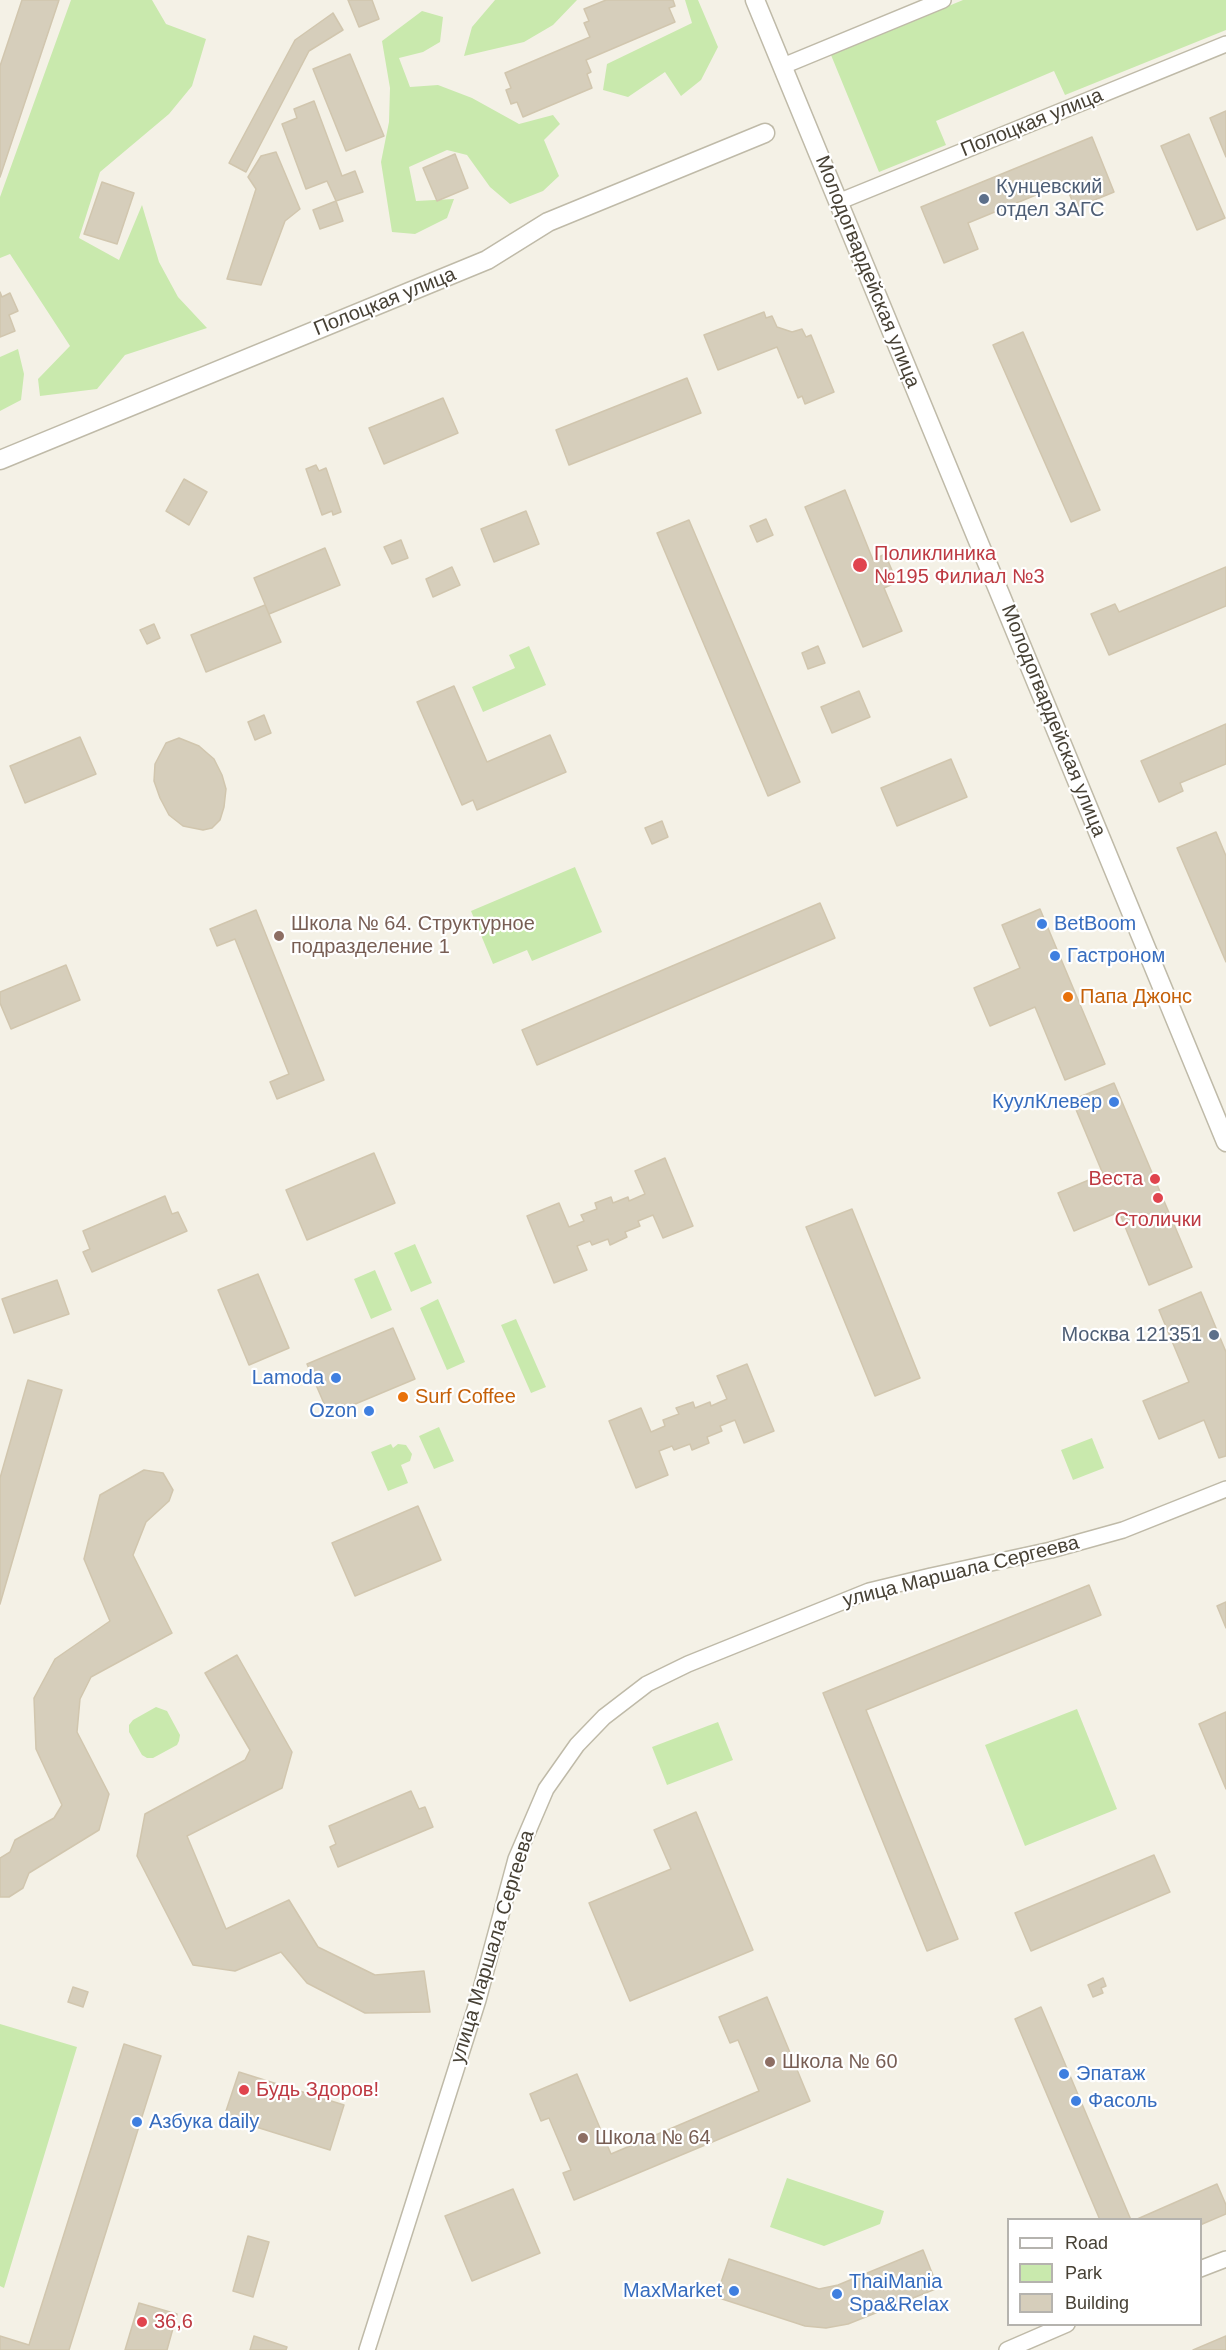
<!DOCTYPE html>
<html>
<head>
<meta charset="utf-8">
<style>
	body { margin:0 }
	#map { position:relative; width:1226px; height:2350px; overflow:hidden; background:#f4f1e6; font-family:Helvetica,sans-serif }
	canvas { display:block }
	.legend { position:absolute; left:1007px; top:2218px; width:195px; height:108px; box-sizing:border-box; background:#fff; border:2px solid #b5b3ae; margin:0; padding:8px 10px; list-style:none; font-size:18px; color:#474135 }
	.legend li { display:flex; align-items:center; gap:12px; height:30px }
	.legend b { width:30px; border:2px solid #b5b3ae }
</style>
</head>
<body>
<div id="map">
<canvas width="1226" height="2350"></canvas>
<ul class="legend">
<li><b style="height:8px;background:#fff"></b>Road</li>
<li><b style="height:16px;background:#c9e9ad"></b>Park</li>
<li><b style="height:16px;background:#d6cebb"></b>Building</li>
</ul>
</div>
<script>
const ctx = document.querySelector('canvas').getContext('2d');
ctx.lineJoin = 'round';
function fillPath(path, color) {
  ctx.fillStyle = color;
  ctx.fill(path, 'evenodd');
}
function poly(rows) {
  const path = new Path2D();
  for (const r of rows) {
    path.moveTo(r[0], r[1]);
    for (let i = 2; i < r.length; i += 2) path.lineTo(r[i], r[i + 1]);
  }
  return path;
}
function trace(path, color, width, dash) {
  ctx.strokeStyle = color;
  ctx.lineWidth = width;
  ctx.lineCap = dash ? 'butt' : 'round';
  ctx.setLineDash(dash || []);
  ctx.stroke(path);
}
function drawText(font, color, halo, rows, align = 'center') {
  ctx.font = font + ' Helvetica,sans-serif';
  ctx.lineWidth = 4.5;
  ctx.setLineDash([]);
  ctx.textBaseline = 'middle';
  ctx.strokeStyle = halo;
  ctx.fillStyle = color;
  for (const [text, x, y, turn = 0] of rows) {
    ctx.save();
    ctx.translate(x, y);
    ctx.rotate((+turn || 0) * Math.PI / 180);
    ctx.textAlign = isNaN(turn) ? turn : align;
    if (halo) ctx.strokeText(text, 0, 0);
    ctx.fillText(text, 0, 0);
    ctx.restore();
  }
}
fillPath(poly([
	[71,0,152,0,166,24,206,39,192,86,169,114,100,172,79,238,119,260,142,205,159,262,178,297,207,328,125,355,97,389,40,396,38,379,70,346,10,254,0,258,0,197],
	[495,0,577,0,553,25,524,42,464,56,472,27],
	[685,0,698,0,718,47,701,80,681,96,665,72,628,97,603,90,607,64,692,23],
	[963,0,1226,0,1226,30,1065,95,1054,71,936,121,946,145,879,172,831,55],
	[422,11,443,17,440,42,423,52,399,58,410,87,438,85,472,98,519,124,553,115,560,124,544,140,559,176,543,191,510,204,490,187,467,155,447,150,409,167,416,201,454,199,447,218,415,234,392,232,381,162,389,122,390,88,382,41],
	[18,349,24,374,21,400,0,411,0,357],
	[529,646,546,685,483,712,472,687,515,668,509,655],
	[575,867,602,932,532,961,527,950,493,964,471,911],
	[415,1244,432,1283,411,1292,394,1253],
	[375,1270,392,1310,371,1319,354,1279],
	[438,1299,465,1362,447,1370,420,1308],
	[516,1319,546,1387,531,1393,501,1325],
	[439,1427,454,1461,434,1469,419,1436],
	[1092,1438,1104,1468,1073,1480,1061,1450],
	[391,1444,393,1448,398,1444,406,1445,412,1454,410,1461,401,1465,408,1483,388,1491,371,1452],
	[156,1707,167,1711,180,1735,179,1741,177,1745,153,1758,147,1758,142,1755,129,1732,129,1725,133,1720],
	[1077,1709,1117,1809,1025,1846,985,1745],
	[718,1722,733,1760,667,1785,652,1747],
	[0,2024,77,2047,4,2288,0,2286],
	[787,2178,884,2211,880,2224,824,2246,770,2227]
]), '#c9e9ad');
const building = poly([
	[22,0,59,0,0,177,0,66,22,0],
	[348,0,372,0,379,19,359,27,348,0],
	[606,0,673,0,675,6,669,8,675,22,586,60,591,72,587,74,592,88,523,117,517,102,511,104,506,90,511,88,505,73,590,37,584,23,589,21,584,9,606,0],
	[333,13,343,30,309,51,246,172,229,163,295,40,333,13],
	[350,54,384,136,346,151,313,69,350,54],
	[314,101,342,176,355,171,363,192,336,201,327,181,306,189,282,124,297,118,294,109,314,101],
	[1226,111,1226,157,1210,118,1226,111],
	[1189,134,1225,218,1197,230,1161,146,1189,134],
	[1092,137,1114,192,1075,208,1065,183,968,223,978,249,944,263,921,207,1092,137],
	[276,152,300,209,285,221,261,285,227,279,256,189,248,177,261,156,276,152],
	[455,154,468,188,437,201,423,168,455,154],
	[102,182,134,193,117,244,84,234,102,182],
	[336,201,343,221,320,229,313,210,336,201],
	[0,292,2,297,10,293,18,311,9,315,15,331,0,337,0,292],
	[764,312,766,318,772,316,777,327,792,332,802,329,806,337,811,335,834,392,805,404,802,396,798,398,777,347,718,370,704,335,764,312],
	[1023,332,1100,510,1071,522,993,345,1023,332],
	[687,378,701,413,569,465,556,430,687,378],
	[443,398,458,433,384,464,369,428,443,398],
	[316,465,319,471,326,468,341,512,333,515,332,511,322,515,306,469,316,465],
	[184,479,207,492,189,525,166,511,184,479],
	[845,490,873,560,885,554,897,582,884,588,902,631,863,647,805,507,845,490],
	[526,511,539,544,494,562,481,529,526,511],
	[766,519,773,535,757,542,750,526,766,519],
	[689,520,800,782,768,796,657,533,689,520],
	[401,540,408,558,392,564,384,547,401,540],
	[325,548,340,585,269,614,254,578,325,548],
	[452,567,460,585,433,597,426,579,452,567],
	[1226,567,1226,606,1109,655,1091,614,1115,604,1119,612,1226,567],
	[265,605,281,642,206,672,191,635,265,605],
	[154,624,160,638,147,644,140,630,154,624],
	[818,646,825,663,808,669,802,653,818,646],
	[454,686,487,762,550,735,566,772,477,810,473,800,462,805,417,702,454,686],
	[859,691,870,717,832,733,821,707,859,691],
	[264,715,271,733,255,740,248,722,264,715],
	[1226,724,1226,764,1180,783,1183,791,1159,802,1141,761,1226,724],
	[80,737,96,774,25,803,10,766,80,737],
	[179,738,199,746,207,753,214,759,222,775,226,789,224,807,220,820,212,828,203,830,183,826,169,815,160,798,154,781,155,764,166,743,179,738],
	[951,759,967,797,897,826,881,788,951,759],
	[662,821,668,837,652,844,645,828,662,821],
	[1216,832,1226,856,1226,962,1177,848,1216,832],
	[820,903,835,938,537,1065,522,1030,820,903],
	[1040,909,1105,1064,1065,1080,1035,1007,990,1026,974,988,1020,968,1002,925,1040,909],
	[256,910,324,1080,277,1099,270,1082,289,1074,235,939,217,946,210,929,256,910],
	[66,965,80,1000,11,1029,0,1003,0,992,66,965],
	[1114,1083,1192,1267,1149,1285,1119,1212,1074,1231,1058,1193,1103,1174,1072,1100,1114,1083],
	[374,1153,395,1203,307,1240,286,1190,374,1153],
	[665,1158,693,1226,663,1238,653,1215,638,1221,640,1226,625,1232,627,1237,610,1245,608,1239,592,1245,590,1241,577,1246,587,1270,554,1283,527,1216,559,1203,569,1227,584,1221,581,1215,597,1209,595,1203,611,1197,613,1203,628,1197,629,1201,645,1194,635,1171,665,1158],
	[165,1196,172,1214,178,1212,187,1231,92,1272,83,1252,90,1249,83,1231,165,1196],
	[852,1209,920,1378,875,1396,806,1227,852,1209],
	[258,1274,289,1348,249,1365,218,1290,258,1274],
	[57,1280,69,1314,14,1333,2,1299,57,1280],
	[1201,1292,1226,1352,1226,1456,1219,1458,1204,1420,1159,1439,1143,1401,1189,1382,1159,1310,1201,1292],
	[393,1328,415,1379,329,1415,307,1364,393,1328],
	[747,1364,774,1431,744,1443,735,1420,720,1426,722,1431,707,1437,709,1443,692,1450,690,1444,674,1450,672,1446,659,1451,668,1475,636,1488,609,1421,641,1408,651,1432,665,1426,663,1420,679,1414,676,1408,693,1402,695,1408,710,1402,711,1406,727,1399,717,1376,747,1364],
	[28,1380,62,1390,0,1604,0,1478,28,1380],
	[144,1470,163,1473,173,1490,169,1501,146,1522,133,1555,172,1633,91,1677,80,1699,77,1732,109,1794,99,1830,29,1873,23,1888,9,1897,0,1897,0,1858,10,1852,15,1840,54,1818,62,1805,36,1749,34,1698,55,1659,110,1621,84,1559,100,1495,144,1470],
	[418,1506,441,1560,355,1596,332,1543,418,1506],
	[1089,1585,1101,1615,866,1710,958,1939,927,1951,823,1693,1089,1585],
	[1226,1602,1226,1628,1217,1606,1226,1602],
	[237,1655,292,1752,282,1788,187,1836,226,1929,289,1900,318,1947,375,1975,424,1971,430,2012,365,2013,307,1983,281,1952,235,1971,193,1965,137,1856,145,1814,245,1760,250,1750,205,1673,237,1655],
	[1226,1712,1226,1789,1199,1724,1226,1712],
	[411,1791,419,1809,425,1807,433,1827,338,1867,330,1847,336,1844,329,1826,411,1791],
	[696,1812,753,1950,630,2001,589,1903,671,1869,654,1830,696,1812],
	[1154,1855,1170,1892,1031,1951,1015,1913,1154,1855],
	[1103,1978,1106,1986,1101,1988,1103,1993,1093,1997,1088,1985,1103,1978],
	[73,1987,88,1992,83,2007,68,2002,73,1987],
	[767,1997,810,2101,574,2200,563,2173,571,2170,549,2118,541,2121,530,2094,577,2074,611,2154,759,2091,738,2040,730,2043,719,2017,767,1997],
	[1041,2007,1131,2220,1100,2220,1015,2019,1041,2007],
	[124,2044,161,2056,69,2350,0,2350,0,2336,29,2345,124,2044],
	[239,2072,344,2105,330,2150,224,2117,239,2072],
	[1217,2184,1226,2205,1226,2214,1200,2225,1200,2220,1135,2220,1217,2184],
	[513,2189,540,2253,472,2281,445,2216,513,2189],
	[248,2236,269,2242,253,2297,233,2291,248,2236],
	[923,2250,938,2288,848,2324,826,2328,805,2326,716,2297,729,2259,819,2289,838,2285,923,2250],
	[139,2303,177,2314,167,2350,125,2350,139,2303],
	[254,2336,287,2347,286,2350,250,2350,254,2336],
	[1226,2336,1226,2350,1193,2350,1226,2336]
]);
fillPath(building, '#d6cebb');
trace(building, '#d1c6ae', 1.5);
const minor = poly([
	[783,66,943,0],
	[838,202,1226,44],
	[1200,2269,1226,2259],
	[367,2350,478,2000,516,1859,546,1789,577,1745,604,1717,647,1684,688,1664,869,1591,931,1576,1051,1550,1123,1530,1226,1489],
	[1007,2350,1067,2324]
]);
const tertiary = poly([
	[755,0,1226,1142],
	[0,460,487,260,548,222,765,133]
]);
trace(minor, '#bfbaa8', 18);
trace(tertiary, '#bfbaa8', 21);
trace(minor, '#fff', 15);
trace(tertiary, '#fff', 18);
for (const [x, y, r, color] of [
	[984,199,6,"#5c6f8a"],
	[860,565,8,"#e0444e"],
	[1042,924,6,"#3f7fe0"],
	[279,936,6,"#8d6e63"],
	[1055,956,6,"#3f7fe0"],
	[1068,997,6,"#e8710a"],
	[1114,1102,6,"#3f7fe0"],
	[1155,1179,6,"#e0444e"],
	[1158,1198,6,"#e0444e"],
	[1214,1335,6,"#5c6f8a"],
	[336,1378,6,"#3f7fe0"],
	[403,1397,6,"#e8710a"],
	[369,1411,6,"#3f7fe0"],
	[770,2062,6,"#8d6e63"],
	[1064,2074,6,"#3f7fe0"],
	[244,2090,6,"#e0444e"],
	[1076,2101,6,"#3f7fe0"],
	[137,2122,6,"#3f7fe0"],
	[583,2138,6,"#8d6e63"],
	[734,2291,6,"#3f7fe0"],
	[837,2294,6,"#3f7fe0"],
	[142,2322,6,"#e0444e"]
]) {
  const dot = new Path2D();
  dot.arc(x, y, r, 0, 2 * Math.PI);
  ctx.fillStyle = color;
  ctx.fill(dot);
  trace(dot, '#fff', 2);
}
drawText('20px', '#474135', '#fff', [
	["Полоцкая улица",1032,123,-22],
	["Молодогвардейская улица",867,272,68],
	["Полоцкая улица",385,302,-22],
	["Молодогвардейская улица",1053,721,68],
	["улица Маршала Сергеева",961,1572,-14],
	["улица Маршала Сергеева",493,1947,-73]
]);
drawText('20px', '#4e5e75', '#fff', [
	["Кунцевский",996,187],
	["отдел ЗАГС",996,210],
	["Москва 121351",1202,1335,"right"]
], 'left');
drawText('20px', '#be3a42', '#fff', [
	["Поликлиника",874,554],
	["№195 Филиал №3",874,577],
	["Веста",1143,1179,"right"],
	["Столички",1158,1220,"center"],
	["Будь Здоров!",256,2090],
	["36,6",154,2322]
], 'left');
drawText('20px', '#785e54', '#fff', [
	["Школа № 64. Структурное",291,924],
	["подразделение 1",291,947],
	["Школа № 60",782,2062],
	["Школа № 64",595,2138]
], 'left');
drawText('20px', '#366cbe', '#fff', [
	["BetBoom",1054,924],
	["Гастроном",1067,956],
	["КуулКлевер",1102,1102,"right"],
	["Lamoda",324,1378,"right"],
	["Ozon",357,1411,"right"],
	["Эпатаж",1076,2074],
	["Фасоль",1088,2101],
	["Азбука daily",149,2122],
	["ThaiMania",849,2282],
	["Spa&Relax",849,2305],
	["MaxMarket",722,2291,"right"]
], 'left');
drawText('20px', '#c56008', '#fff', [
	["Папа Джонс",1080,997],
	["Surf Coffee",415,1397]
], 'left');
</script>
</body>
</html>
